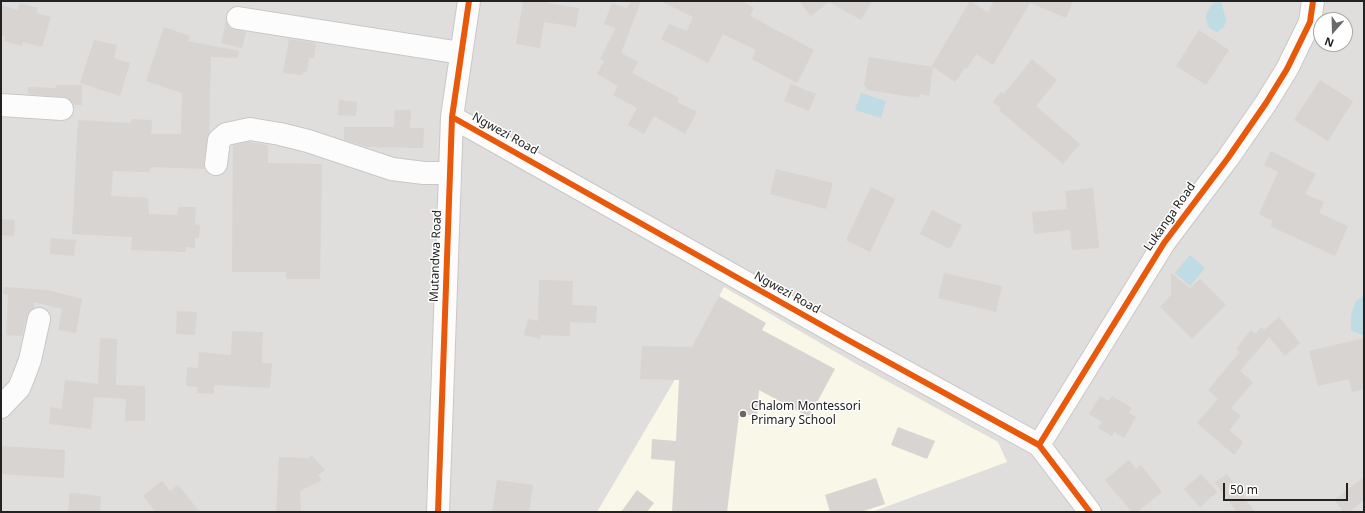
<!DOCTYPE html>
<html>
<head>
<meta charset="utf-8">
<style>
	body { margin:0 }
	#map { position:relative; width:1365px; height:513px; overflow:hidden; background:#f0eeeb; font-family:"Noto Sans",sans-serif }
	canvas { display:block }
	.frame { position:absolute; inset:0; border:2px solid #222; pointer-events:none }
	.north { position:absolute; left:1313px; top:12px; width:40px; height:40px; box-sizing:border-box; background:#fff; border:1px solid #a7a7a7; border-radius:50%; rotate:200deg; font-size:11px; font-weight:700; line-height:16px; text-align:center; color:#222 }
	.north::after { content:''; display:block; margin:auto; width:14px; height:18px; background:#6a6968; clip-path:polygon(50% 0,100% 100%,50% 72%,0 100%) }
	.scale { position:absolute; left:1223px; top:483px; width:125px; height:18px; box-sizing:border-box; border:2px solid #222; border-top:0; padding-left:5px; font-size:12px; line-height:14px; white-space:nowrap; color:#222; -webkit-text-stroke:3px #fff; paint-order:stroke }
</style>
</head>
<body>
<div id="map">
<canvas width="1365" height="513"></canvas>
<div class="frame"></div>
<div class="north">N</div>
<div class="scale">50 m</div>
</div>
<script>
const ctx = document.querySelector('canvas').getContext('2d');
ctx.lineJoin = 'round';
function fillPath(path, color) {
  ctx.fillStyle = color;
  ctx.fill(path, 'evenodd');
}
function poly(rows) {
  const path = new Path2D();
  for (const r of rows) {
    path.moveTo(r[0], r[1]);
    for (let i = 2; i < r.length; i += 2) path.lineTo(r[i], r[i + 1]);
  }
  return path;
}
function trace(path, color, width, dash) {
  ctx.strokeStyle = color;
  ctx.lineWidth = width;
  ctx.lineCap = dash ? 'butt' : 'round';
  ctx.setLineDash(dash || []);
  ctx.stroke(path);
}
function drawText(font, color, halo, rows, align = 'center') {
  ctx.font = font + ' "Noto Sans",sans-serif';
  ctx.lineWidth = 3;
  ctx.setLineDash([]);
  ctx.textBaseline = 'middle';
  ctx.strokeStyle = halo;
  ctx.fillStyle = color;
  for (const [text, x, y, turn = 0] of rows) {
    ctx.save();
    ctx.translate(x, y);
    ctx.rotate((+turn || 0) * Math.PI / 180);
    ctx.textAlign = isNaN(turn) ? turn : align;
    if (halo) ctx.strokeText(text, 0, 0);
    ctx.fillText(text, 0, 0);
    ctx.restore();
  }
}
fillPath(poly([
	[1,1,1364,1,1364,512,1,512],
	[1321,20,1345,20,1345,44,1321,44]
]), '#dfdedc');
fillPath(poly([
	[724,287,858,365,998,442,1007,462,872,512,597,512,680,371]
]), '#f8f7e8');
fillPath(poly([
	[1221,2,1226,19,1224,27,1217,32,1209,28,1206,19,1207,12,1213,3],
	[861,93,886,101,881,118,855,110],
	[1190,255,1205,268,1190,286,1175,273],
	[1364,295,1364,336,1351,330,1351,315,1356,301]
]), '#bfdbe3');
fillPath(poly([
	[523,1,547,1,547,3,579,8,576,27,544,22,540,48,516,44],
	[631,1,641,1,621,53,638,62,632,73,679,98,677,102,697,112,685,134,654,116,644,134,628,125,637,108,613,95,618,86,597,74,604,61,600,59,616,28,604,24,612,3,627,8],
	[661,1,742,1,754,8,750,16,814,50,797,83,752,59,756,50,723,34,708,63,661,39,669,24,687,31,693,17],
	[799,1,872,1,861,20,829,2,811,16],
	[970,1,988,12,994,1,1073,1,1066,18,1030,3,993,65,976,54,967,69,965,68,955,82,932,66],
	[19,3,38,8,36,13,51,17,42,47,23,42,22,46,4,41,5,36,1,35,1,5,18,10],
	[226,21,230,28,246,32,242,48,221,43],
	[164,27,190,36,188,41,239,51,238,58,211,57,209,134,204,162,204,169,151,167,149,172,113,171,111,196,148,198,149,214,177,215,178,207,196,207,195,224,200,225,199,238,195,238,195,248,186,247,186,252,131,250,132,237,72,234,78,120,131,123,131,119,152,120,151,134,181,134,182,93,146,81],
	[1199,30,1229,50,1206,85,1176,66],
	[289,39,316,43,314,58,309,58,307,72,303,72,302,75,283,73],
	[94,40,117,45,114,58,130,63,120,96,80,83],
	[869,57,933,67,929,96,920,94,919,98,868,90,864,85],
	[1032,59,1057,80,1036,106,1080,144,1063,164,999,110,1001,108,993,102,1001,92,1004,94],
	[1320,80,1353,101,1328,141,1294,120],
	[791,84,816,94,809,111,784,101],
	[56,85,82,85,82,105,74,105,69,99,63,97,28,94,28,87,56,88],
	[339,100,357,102,356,116,338,115],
	[395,110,411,110,410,128,424,128,423,148,367,147,344,140,344,127,394,127],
	[247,142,268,145,268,163,322,164,320,279,286,279,286,272,232,272,233,145],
	[1271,151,1316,174,1305,194,1324,202,1319,213,1348,226,1335,256,1270,226,1273,221,1259,214,1278,172,1264,165],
	[776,169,833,183,826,209,770,194],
	[871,187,895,199,870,252,846,240],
	[1093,188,1099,248,1072,250,1070,230,1034,234,1032,212,1067,209,1065,191],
	[932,210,962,225,950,249,920,234],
	[1,219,15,220,14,236,1,235],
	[51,238,76,240,74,256,50,254],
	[944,273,1002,286,996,312,938,298],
	[1171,273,1190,288,1200,279,1226,305,1192,339,1160,307,1171,295],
	[539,280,573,281,572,305,597,306,596,323,570,322,570,336,541,335,540,339,524,335,528,319,538,321],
	[4,287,48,290,82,299,76,333,58,330,62,309,34,302,34,308,27,316,22,336,6,335,8,295,3,294],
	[719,296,766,323,762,330,835,369,809,417,759,390,757,415,739,415,727,512,672,512,675,461,651,459,652,439,676,441,679,380,640,379,642,346,692,347],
	[177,311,197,312,195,335,176,334],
	[1279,317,1300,343,1285,356,1269,337,1240,371,1253,382,1231,408,1241,416,1229,430,1243,442,1234,455,1197,423,1218,399,1208,390,1240,352,1236,349,1251,330,1255,334,1261,327,1264,330],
	[232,331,263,332,262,363,272,363,270,388,214,385,214,394,197,393,198,387,186,386,187,367,198,368,199,352,231,355],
	[100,338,117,339,116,385,145,386,145,421,125,421,126,399,94,397,91,429,49,424,51,407,62,409,65,380,98,384],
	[1364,338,1364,389,1352,392,1349,379,1318,386,1309,351],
	[1100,396,1109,401,1112,396,1132,408,1129,413,1136,417,1124,438,1114,432,1112,436,1098,428,1102,422,1089,414],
	[898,427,935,441,927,459,891,445],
	[1,446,65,450,64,478,1,474],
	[311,455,325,470,318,475,322,480,300,491,301,512,276,512,279,457,308,458],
	[1129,460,1136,469,1141,465,1162,492,1137,512,1132,512,1105,480],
	[1201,474,1217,492,1200,507,1184,489],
	[1227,474,1255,512,1237,512,1215,482],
	[1364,477,1364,500,1349,512,1344,512,1334,500],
	[876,478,885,504,861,512,830,512,825,495],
	[497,480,533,485,529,512,492,512],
	[162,481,170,491,178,485,200,512,156,512,143,496],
	[637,490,654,503,647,512,621,512],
	[70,493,101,496,100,512,68,512]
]), '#d7d4d2');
const minor = poly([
	[238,18,461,53],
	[1,105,62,109],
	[452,117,848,340,1039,445,1090,512],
	[216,164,219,140,226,134,250,129,280,134,308,141,392,169,424,173,450,173],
	[1,407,19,388,24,376,30,360,39,319],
	[1039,445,1164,243,1228,158,1266,103,1287,69,1310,22,1313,1],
	[438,512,452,117,469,1]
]);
trace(minor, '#c9c8c7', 24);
trace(minor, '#fdfcfc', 22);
trace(poly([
	[452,117,848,340,1039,445,1090,512],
	[1039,445,1164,243,1228,158,1266,103,1287,69,1310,22,1313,1],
	[438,512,452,117,469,1]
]), '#e8590c', 6);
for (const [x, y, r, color] of [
	[743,414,4,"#6a6968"]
]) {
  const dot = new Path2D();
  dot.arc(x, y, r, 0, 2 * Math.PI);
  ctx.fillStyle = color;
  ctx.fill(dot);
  trace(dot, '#fff', 1.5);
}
drawText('12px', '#222', '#fff', [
	["Ngwezi Road",505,134,29],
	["Lukanga Road",1170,217,-55],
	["Mutandwa Road",436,256,-88],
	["Ngwezi Road",787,293,29]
]);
drawText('12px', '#222', '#fff', [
	["Chalom Montessori",751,407],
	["Primary School",751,421]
], 'left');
</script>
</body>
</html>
